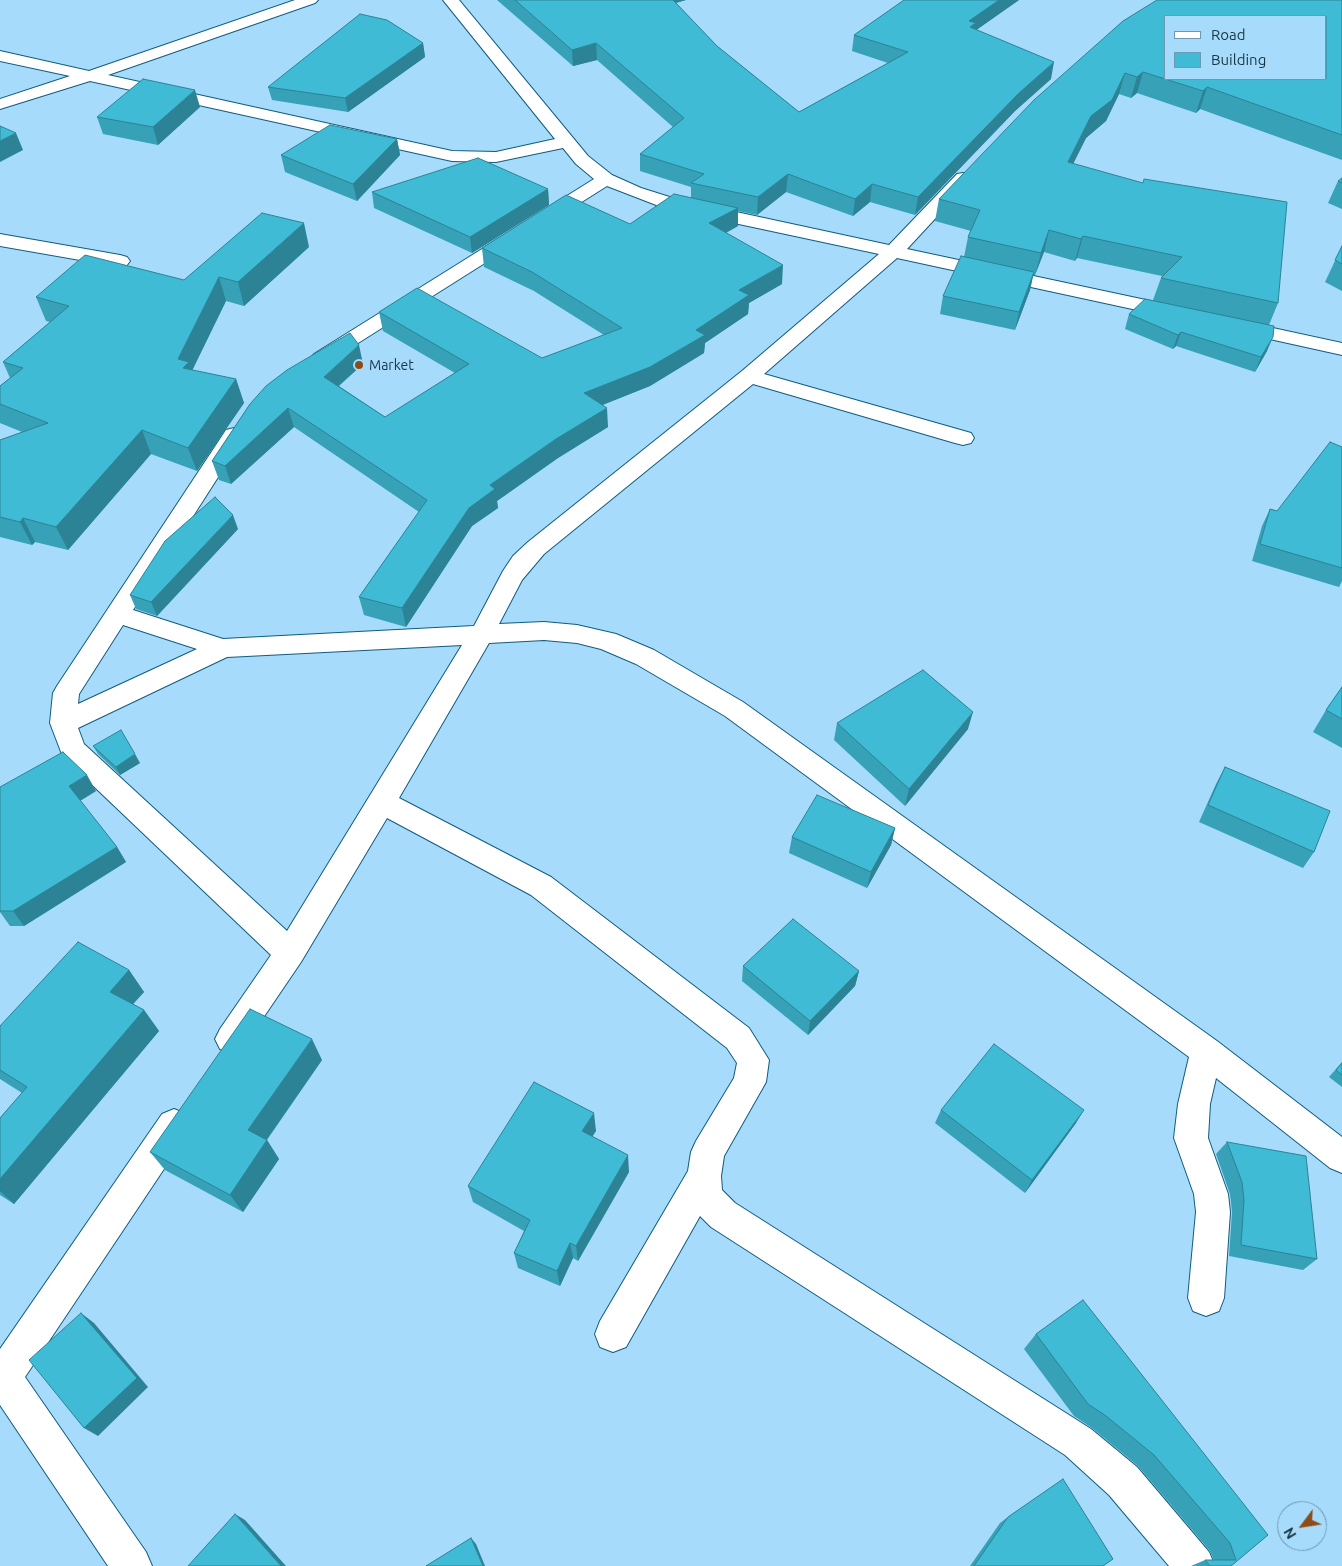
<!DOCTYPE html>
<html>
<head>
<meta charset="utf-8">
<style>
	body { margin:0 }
	#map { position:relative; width:1342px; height:1566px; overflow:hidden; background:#a6dbfb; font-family:Ubuntu,sans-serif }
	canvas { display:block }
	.legend { position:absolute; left:1164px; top:15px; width:162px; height:65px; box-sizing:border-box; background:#a6dbfb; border:1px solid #6e99b2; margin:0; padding:6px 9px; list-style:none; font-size:15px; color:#1a3645 }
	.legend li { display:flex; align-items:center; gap:10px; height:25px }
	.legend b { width:25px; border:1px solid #6e99b2 }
	.north { position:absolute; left:1277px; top:1501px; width:50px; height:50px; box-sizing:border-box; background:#a6dbfb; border:1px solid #6e99b2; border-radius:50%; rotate:239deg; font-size:14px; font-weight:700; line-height:20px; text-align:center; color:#1a3645 }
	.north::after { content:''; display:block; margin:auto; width:18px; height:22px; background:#8d4c17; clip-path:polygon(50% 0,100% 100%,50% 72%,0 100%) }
</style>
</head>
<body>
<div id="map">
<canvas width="1342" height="1566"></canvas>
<ul class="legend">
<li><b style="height:6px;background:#fff"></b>Road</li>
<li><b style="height:14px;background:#3fbbd5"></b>Building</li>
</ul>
<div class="north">N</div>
</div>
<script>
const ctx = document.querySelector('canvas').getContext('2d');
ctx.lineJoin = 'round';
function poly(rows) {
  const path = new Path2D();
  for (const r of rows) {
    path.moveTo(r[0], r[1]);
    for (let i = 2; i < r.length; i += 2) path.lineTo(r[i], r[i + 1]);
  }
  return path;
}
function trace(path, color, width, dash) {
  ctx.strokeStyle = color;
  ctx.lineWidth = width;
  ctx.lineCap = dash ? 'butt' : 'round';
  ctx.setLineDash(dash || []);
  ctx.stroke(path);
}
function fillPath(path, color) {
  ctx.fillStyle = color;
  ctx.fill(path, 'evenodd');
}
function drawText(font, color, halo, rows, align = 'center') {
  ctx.font = font + ' Ubuntu,sans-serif';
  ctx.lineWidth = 4;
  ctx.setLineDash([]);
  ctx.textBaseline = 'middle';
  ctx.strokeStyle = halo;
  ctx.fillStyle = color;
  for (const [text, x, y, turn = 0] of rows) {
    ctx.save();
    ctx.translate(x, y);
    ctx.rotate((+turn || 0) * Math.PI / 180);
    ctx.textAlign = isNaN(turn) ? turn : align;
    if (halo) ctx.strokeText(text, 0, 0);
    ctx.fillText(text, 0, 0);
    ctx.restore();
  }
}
const minor = poly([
	[295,0,318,0,315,3,108,75,452,151,496,152,555,139,443,0,459,0,588,156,612,175,641,188,676,199,889,245,957,174,963,173,969,174,972,178,969,182,907,249,1174,306,1181,308,1184,312,1181,316,1174,318,897,258,764,374,971,433,974,438,971,443,963,445,955,443,753,384,544,554,522,580,499,624,544,622,577,625,616,634,654,650,743,702,1217,1041,1342,1137,1342,1173,1330,1168,1216,1078,1210,1104,1208,1138,1228,1194,1230,1212,1224,1298,1219,1311,1206,1316,1193,1311,1188,1298,1196,1212,1194,1194,1174,1138,1178,1104,1189,1057,725,716,636,664,601,649,577,643,544,640,489,643,399,798,551,877,749,1028,769,1060,766,1082,724,1156,721,1176,722,1190,735,1203,1091,1429,1137,1467,1209,1552,1215,1566,1169,1566,1109,1495,1065,1455,711,1227,700,1216,626,1347,613,1352,600,1347,595,1334,600,1321,688,1171,691,1152,696,1141,734,1078,737,1063,727,1048,531,895,387,818,301,962,242,1049,231,1053,220,1049,215,1039,220,1029,271,955,63,757,50,723,53,693,57,686,226,430,234,428,242,430,245,435,133,610,223,639,474,626,503,571,513,556,528,542,742,371,879,254,664,208,607,186,328,362,321,364,314,362,311,358,314,354,594,179,576,164,563,148,496,162,452,161,90,81,0,109,0,99,70,76,0,61,0,51,89,71,295,0],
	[123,625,197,649,78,704,79,694,123,625],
	[462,645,287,931,84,744,78,728,227,657,462,645],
	[0,234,120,255,127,257,130,261,127,265,120,267,0,246,0,234],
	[1236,320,1342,343,1342,355,1229,330,1226,326,1229,322,1236,320],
	[174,1109,186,1114,190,1125,186,1136,25,1377,146,1552,152,1566,108,1566,0,1405,0,1349,162,1114,174,1109]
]);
trace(minor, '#105c7e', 2);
fillPath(minor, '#fff');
fillPath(poly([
	[497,0,686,0,676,3,717,46,799,112,888,63,852,51,854,35,1019,0,976,30,1051,79,1015,111,915,215,870,202,853,216,786,192,757,215,738,211,738,226,726,233,782,284,749,303,748,314,705,343,704,353,650,386,602,405,608,427,558,458,497,501,498,508,472,526,406,627,364,615,359,597,419,512,294,427,231,484,219,480,212,461,250,404,363,364,339,386,385,417,455,373,383,331,379,312,542,358,604,335,534,291,484,267,482,248,630,224,691,197,691,187,640,171,640,154,673,127,597,60,573,66],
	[1342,0,1342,160,1200,109,1196,113,1137,93,1131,98,1119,94,1106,121,1086,138,1073,164,1278,303,1269,325,1267,351,1255,372,1176,346,1173,349,1125,329,1129,314,1153,300,1161,278,1162,276,1077,258,1075,261,1044,252,1035,275,1033,275,1030,290,1015,330,940,314,943,296,964,257,968,237,971,231,935,221,939,199,1123,21],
	[423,43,425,57,348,112,272,100,268,87],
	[200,107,158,145,103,134,97,117],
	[397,139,400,155,357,201,285,172,281,155],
	[1342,178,1342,209,1328,203,1338,181],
	[548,189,549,205,472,253,374,208,372,192],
	[1342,246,1342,291,1325,282],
	[309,247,244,306,226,301,192,370,236,379,244,403,197,471,151,454,68,550,35,542,32,545,0,537,0,440,22,432,0,423,0,386,10,378,3,362,50,322,46,321,36,297,184,280],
	[1342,447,1342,581,1339,587,1252,561,1262,526,1270,509,1277,511],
	[238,529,157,616,136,609,130,595],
	[1342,687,1342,748,1313,732,1326,710],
	[837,723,968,729,905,806,834,740],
	[93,746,140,763,120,775,98,754],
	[1225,767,1314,852,1303,868,1199,822,1216,784],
	[0,787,96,791,80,801,117,847,126,862,24,926,10,926,0,912],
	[895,828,891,845,867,888,789,853,792,837],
	[743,966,859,971,855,986,808,1035,742,981],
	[129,970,144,992,133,1004,144,1010,159,1031,14,1204,0,1195,0,1118,22,1093,0,1079,0,1026],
	[322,1060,267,1140,279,1159,243,1212,165,1170,150,1152],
	[1342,1062,1342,1087,1329,1077],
	[941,1110,1076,1123,1025,1193,935,1123],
	[596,1131,592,1136,629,1172,578,1261,573,1258,560,1286,518,1268,514,1253,524,1231,473,1202,468,1186],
	[1227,1142,1317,1259,1303,1270,1229,1256,1232,1212,1230,1194,1216,1154],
	[1036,1334,1268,1535,1231,1566,1191,1566,1205,1560,1214,1560,1210,1551,1138,1466,1092,1428,1074,1416,1024,1349],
	[1008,1517,1103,1566,970,1566,1000,1523]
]), '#36a1b7');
fillPath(poly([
	[664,0,686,0,664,6],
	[999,0,1019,0,975,31,967,44,969,21],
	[423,43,425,57,348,112,345,98],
	[596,43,597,60,573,66,572,50],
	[1054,62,1051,79,1015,111,915,215,918,197,1018,94],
	[1143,72,1137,93,1131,98,1137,77],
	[1125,73,1119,94,1106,121,1086,138,1063,184,1068,162,1091,116],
	[1207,87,1200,109,1196,113,1203,91],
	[195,90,200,107,158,145,153,127],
	[16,133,23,150,0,162,0,141],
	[397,139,400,155,357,201,353,184],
	[788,174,786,192,757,215,758,197],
	[872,184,870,202,853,216,855,199],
	[548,189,549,205,472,253,470,237],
	[738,208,738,226,709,242,709,223],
	[304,223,309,247,244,306,238,282],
	[1049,230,1044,252,1035,275,1041,253],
	[1083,236,1077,258,1075,261,1081,239],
	[783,265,782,284,749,303,748,314,705,343,704,353,650,386,585,412,584,393,696,330,739,290],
	[1034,272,1030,290,1015,330,1019,312],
	[219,277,226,301,192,371,197,386,178,359],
	[1181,332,1176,346,1173,349,1178,335],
	[1273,337,1267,351,1255,372,1261,357],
	[359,345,363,364,328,395,324,377],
	[236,379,244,403,197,471,188,448],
	[288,408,294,427,231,484,225,466],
	[607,408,608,427,558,458,497,501,498,508,472,526,406,627,402,608,469,508,490,485,556,439],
	[142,430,151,454,68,550,56,527],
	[233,515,238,529,157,616,151,602],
	[23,518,35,542,32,545,20,522],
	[973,712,968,729,905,806,909,789],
	[135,754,140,763,120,775,116,767],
	[87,775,96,791,78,802,69,786],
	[895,828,891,845,867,888,871,872],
	[117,847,126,862,24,926,13,911],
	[129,970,144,992,125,1013,110,992],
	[859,971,855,986,808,1035,810,1021],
	[144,1010,159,1031,14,1204,0,1191,0,1179],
	[312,1039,322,1060,260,1149,248,1130],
	[1084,1110,1076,1123,1025,1193,1032,1180],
	[594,1113,596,1131,585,1148,582,1131],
	[267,1140,279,1159,243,1212,230,1195],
	[628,1155,629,1172,578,1261,576,1246],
	[570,1243,573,1258,560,1286,557,1271],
	[81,1313,94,1323,148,1387,98,1436,84,1428],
	[235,1514,245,1520,286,1566,281,1566],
	[471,1538,476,1544,485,1566,483,1566]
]), '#2c8395');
const building = poly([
	[515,0,673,0,717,46,799,112,908,52,854,35,904,0,999,0,969,21,976,23,970,27,1054,62,1018,94,918,197,872,184,855,199,788,174,758,197,691,183,704,174,640,154,684,118,596,43,572,50,515,0],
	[1157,0,1342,0,1342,135,1207,87,1203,91,1143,72,1137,77,1125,73,1112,100,1091,116,1068,162,1143,183,1144,179,1287,202,1278,303,1161,278,1182,257,1083,236,1081,239,1049,230,1041,253,968,237,980,210,939,199,1034,100,1123,21,1157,0],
	[1166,16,1326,16,1326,79,1166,79,1166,16],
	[360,14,387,20,423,43,345,98,268,87,360,14],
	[143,79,195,90,153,127,97,117,143,79],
	[330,125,397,139,353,184,281,155,330,125],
	[0,126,16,133,0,141,0,126],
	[478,158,548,189,470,237,372,192,478,158],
	[1342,178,1342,183,1338,181,1342,178],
	[674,194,738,208,709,223,783,265,739,290,749,295,696,330,705,335,650,367,584,393,607,408,556,439,490,485,495,489,469,508,402,608,359,597,427,500,288,408,225,466,212,461,250,404,266,386,287,370,350,333,359,345,324,377,385,417,469,364,379,312,417,288,542,358,622,328,532,272,482,248,566,195,630,224,674,194],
	[262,213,304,223,238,282,219,277,178,359,189,362,183,368,236,379,188,448,142,430,56,527,23,518,20,522,0,517,0,440,48,423,0,404,0,386,23,368,3,362,69,306,36,297,85,255,184,280,262,213],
	[1342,246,1342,264,1335,260,1342,246],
	[961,256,1034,272,1019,312,943,296,961,256],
	[1145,299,1274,326,1273,337,1261,357,1181,332,1178,335,1129,314,1145,299],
	[1330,442,1342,447,1342,568,1260,544,1270,509,1277,511,1330,442],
	[215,497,233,515,151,602,130,595,165,541,215,497],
	[923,670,973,712,909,789,837,723,923,670],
	[1342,687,1342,719,1326,710,1342,687],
	[121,730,135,754,116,767,93,746,121,730],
	[63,752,87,775,69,786,117,847,13,911,0,911,0,787,63,752],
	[1225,767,1330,811,1314,852,1208,805,1225,767],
	[817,795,895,828,871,872,792,837,817,795],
	[793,919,859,971,810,1021,743,966,793,919],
	[78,942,129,970,110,992,144,1010,0,1179,0,1118,27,1087,0,1070,0,1026,78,942],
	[250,1009,312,1039,248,1130,267,1140,230,1195,150,1152,250,1009],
	[994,1044,1084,1110,1032,1180,941,1110,994,1044],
	[1342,1063,1342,1075,1336,1070,1342,1063],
	[534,1082,594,1113,582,1131,628,1155,576,1246,570,1243,557,1271,514,1253,530,1220,468,1186,534,1082],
	[1227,1142,1306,1156,1317,1259,1241,1245,1244,1200,1242,1182,1227,1142],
	[1083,1300,1268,1535,1231,1566,1210,1566,1205,1560,1236,1560,1230,1543,1154,1455,1106,1416,1088,1404,1036,1334,1083,1300],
	[81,1313,137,1378,84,1428,29,1360,81,1313],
	[1063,1479,1113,1559,1103,1566,974,1566,1008,1517,1063,1479],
	[235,1514,281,1566,188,1566,235,1514],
	[471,1538,483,1566,426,1566,471,1538]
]);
fillPath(building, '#3fbbd5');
trace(building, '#2c8395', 1);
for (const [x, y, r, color] of [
	[359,365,5,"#8d4c17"]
]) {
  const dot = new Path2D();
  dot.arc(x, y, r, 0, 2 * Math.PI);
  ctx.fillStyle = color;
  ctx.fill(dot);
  trace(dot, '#a6dbfb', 2);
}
drawText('14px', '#1a3645', '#a6dbfb', [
	["Market",369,365]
], 'left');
</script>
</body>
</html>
